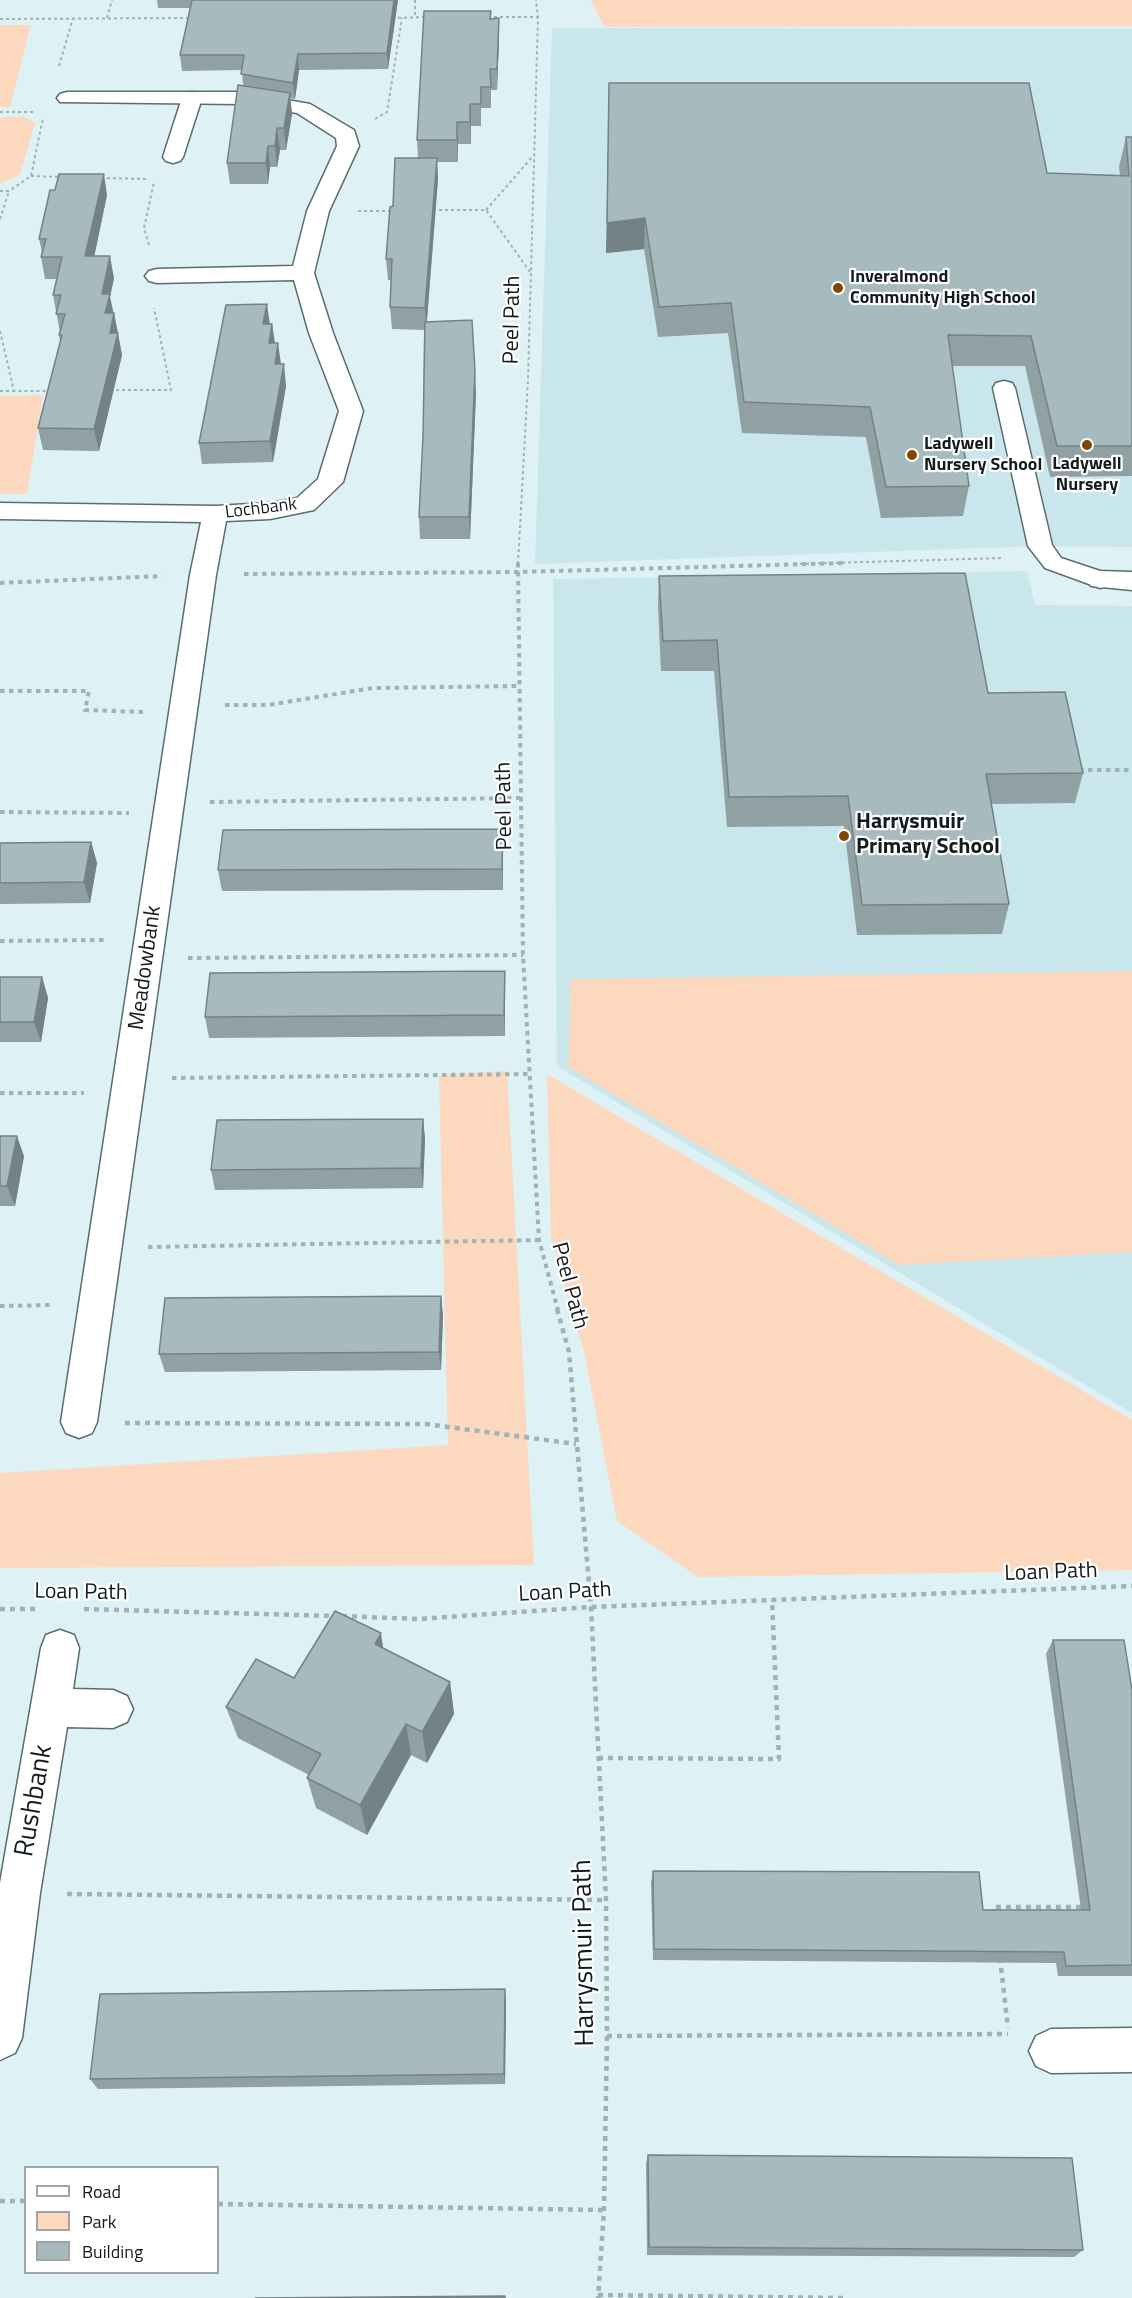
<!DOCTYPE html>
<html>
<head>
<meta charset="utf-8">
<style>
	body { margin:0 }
	#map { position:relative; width:1132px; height:2298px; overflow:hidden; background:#def2f6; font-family:"Titillium Web",sans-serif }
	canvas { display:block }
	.legend { position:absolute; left:24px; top:2166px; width:195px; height:108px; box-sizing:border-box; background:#fff; border:2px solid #a1a4a4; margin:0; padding:8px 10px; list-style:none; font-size:18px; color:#141b1c }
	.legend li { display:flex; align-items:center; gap:12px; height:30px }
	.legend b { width:30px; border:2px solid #a1a4a4 }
</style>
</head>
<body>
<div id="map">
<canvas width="1132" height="2298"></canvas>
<ul class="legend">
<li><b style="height:8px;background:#fff"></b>Road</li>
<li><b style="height:16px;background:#fbd8be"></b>Park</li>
<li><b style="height:16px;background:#a7babe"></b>Building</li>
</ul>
</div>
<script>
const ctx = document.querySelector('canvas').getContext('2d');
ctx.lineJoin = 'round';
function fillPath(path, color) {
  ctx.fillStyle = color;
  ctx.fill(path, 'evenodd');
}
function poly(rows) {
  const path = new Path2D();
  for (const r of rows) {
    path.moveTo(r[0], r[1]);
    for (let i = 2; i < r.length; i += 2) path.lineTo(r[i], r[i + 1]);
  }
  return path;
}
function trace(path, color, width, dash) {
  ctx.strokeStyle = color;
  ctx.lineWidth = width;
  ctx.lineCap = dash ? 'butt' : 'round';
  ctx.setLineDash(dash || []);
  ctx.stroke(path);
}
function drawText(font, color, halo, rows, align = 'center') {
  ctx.font = font + ' "Titillium Web",sans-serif';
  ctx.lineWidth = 4.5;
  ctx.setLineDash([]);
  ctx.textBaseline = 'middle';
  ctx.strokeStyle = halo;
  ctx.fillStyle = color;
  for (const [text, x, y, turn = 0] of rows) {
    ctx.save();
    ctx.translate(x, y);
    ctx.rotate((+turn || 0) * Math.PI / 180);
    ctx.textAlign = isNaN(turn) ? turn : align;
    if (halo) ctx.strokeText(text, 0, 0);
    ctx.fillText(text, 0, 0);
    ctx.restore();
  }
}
fillPath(poly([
	[552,28,1132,29,1132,547,1040,546,535,564],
	[1027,571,1035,605,1132,606,1132,1413,557,1066,553,579]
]), '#c8e6ec');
fillPath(poly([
	[591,0,1132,0,1132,26,604,27],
	[0,25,31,25,10,107,0,107],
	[0,117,25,117,35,123,20,175,0,184],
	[43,395,27,494,0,494,0,396],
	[1132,971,1132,1252,899,1265,568,1067,571,979],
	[507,1071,534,1565,0,1568,0,1473,448,1445,439,1075],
	[547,1074,1132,1420,1132,1570,698,1577,617,1521,584,1352,551,1236]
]), '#fbd8be');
const service = poly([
	[192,92,199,94,202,98,183,157,180,161,173,163,166,161,163,157,182,98,185,94,192,92],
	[1004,381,1012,383,1015,388,1052,545,1061,558,1109,574,1112,580,1109,586,1100,588,1045,568,1028,546,993,388,996,383,1004,381]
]);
const minor = poly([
	[67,92,242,92,310,104,354,130,359,146,329,211,314,273,333,333,363,411,343,482,314,510,270,519,226,521,216,575,97,1422,92,1433,79,1438,66,1433,61,1422,190,575,201,522,0,519,0,503,215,506,270,503,297,498,318,479,339,411,309,333,294,280,157,283,149,281,145,276,149,271,157,269,293,266,307,211,337,146,336,138,297,113,242,104,60,102,57,98,60,94,67,92],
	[1100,571,1132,572,1132,590,1091,586,1087,580,1091,574,1100,571],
	[60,1630,74,1635,79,1648,73,1689,113,1690,127,1696,133,1709,127,1722,113,1728,67,1727,40,1893,22,2038,15,2053,0,2060,0,1883,41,1648,46,1635,60,1630],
	[1132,2028,1132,2072,1051,2073,1036,2066,1029,2051,1036,2036,1051,2029,1132,2028]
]);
trace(service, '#5a6c70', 3);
trace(minor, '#5a6c70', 3);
trace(poly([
	[415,0,415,17],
	[488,17,538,17],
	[107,18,112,0],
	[392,18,426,17],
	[0,19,192,18],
	[59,66,73,18],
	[0,112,36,112],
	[375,119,387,112,402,18],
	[31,176,63,177],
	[101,178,147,179],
	[0,191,9,191,31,176,43,118],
	[433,210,486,210,530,272],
	[486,210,533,156],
	[358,211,392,211],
	[0,219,9,191],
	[149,245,144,228,154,182],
	[0,331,14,391,51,391],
	[110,390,171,390,154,308],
	[0,391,14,391],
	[518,564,528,380,538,17,536,0],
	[794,564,1004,558]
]), '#a1b1b4', 2, [3, 3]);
trace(poly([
	[518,563,523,955,539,1240,558,1310],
	[244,574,518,572,846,563],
	[0,583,162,576],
	[0,691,89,691,85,710,143,712],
	[225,705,268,705,373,688,520,686],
	[1079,770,1132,770],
	[210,802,522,798],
	[0,812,129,813],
	[0,941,107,940],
	[188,958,523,955],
	[172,1078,530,1074],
	[0,1093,84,1093],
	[148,1247,539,1240],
	[0,1306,51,1305]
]), '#a1b1b4', 4, [4.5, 4.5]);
trace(poly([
	[557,1309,569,1352,591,1607,606,1900,607,2036,604,2210,598,2298],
	[125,1423,426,1424,576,1444],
	[0,1609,37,1609],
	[84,1609,334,1616],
	[342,1616,418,1619,591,1607,1132,1586],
	[598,1758,779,1759,772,1600],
	[67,1894,606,1900],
	[994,1914,993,1907,1083,1907],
	[1000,1958,1008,2028],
	[607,2036,1008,2034],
	[0,2201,26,2201],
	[218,2204,604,2210],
	[598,2295,846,2298]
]), '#a1b1b4', 4.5, [5, 5]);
fillPath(service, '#fff');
fillPath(minor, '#fff');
fillPath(poly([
	[157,0,398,0,388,69,299,70,295,99,290,98,292,114,286,150,280,150,277,167,270,167,268,184,230,184,227,163,243,86,242,70,182,71,180,55,190,8,158,8],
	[491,19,499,39,497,90,491,90,491,108,481,108,481,126,471,126,471,144,458,144,458,162,437,162,438,179,427,322,476,393,470,539,420,539,419,517,423,436,424,330,392,329,390,307,391,280,388,280,386,259,393,206,418,158,417,140],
	[609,83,1047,173,1120,175,1119,167,1126,137,1132,137,1132,476,1050,477,1025,366,952,366,969,486,963,516,881,518,866,437,742,433,728,333,658,337,644,249,606,253],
	[107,195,94,256,114,278,110,297,113,313,114,313,122,355,99,451,43,450,38,428,60,342,59,335,60,332,53,295,57,279,45,279,41,257,42,252,39,239],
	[270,324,272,324,275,343,286,386,273,462,202,464,199,443],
	[659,576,988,693,1083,773,1075,803,991,804,1009,904,1002,934,857,935,844,826,727,827,714,671,661,671,658,607],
	[91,842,97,863,90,903,0,904,0,843],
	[503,850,503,890,222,891,218,870],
	[505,971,505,1036,209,1038,205,1017],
	[0,977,42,977,48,998,41,1042,0,1042],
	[423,1119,425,1139,423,1188,215,1190,211,1170],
	[0,1136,24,1156,15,1206,0,1206],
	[443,1315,441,1370,165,1372,159,1354],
	[1053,1640,1132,1690,1132,1976,1058,1976,1056,1963,653,1960,651,1883,653,1871,983,1910,1081,1910,1046,1654],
	[383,1649,450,1682,454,1714,427,1763,411,1755,367,1835,316,1808,307,1778,309,1775,238,1738,226,1707,294,1678],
	[506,2001,505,2084,98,2089,90,2079],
	[648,2155,1083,2250,1074,2257,647,2255,646,2164]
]), '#90a0a3');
fillPath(poly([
	[394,0,398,0,388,69,387,53],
	[499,18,499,39,497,90,497,69],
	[298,54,299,70,295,99,293,83],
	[290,93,292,114,286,150,284,128],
	[470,104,471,126,471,144,470,122],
	[457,122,458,144,458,162,457,140],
	[277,128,280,150,277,167,275,146],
	[268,146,270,167,268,184,266,163],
	[437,158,438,179,426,330,425,308],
	[104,174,107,195,90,277,85,256],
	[645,218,644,249,606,253,607,223],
	[110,256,114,278,110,297,114,315,114,313,122,355,99,451,94,429,102,294],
	[267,304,270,325,263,324],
	[272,324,275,345,269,343],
	[278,343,281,364,275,364],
	[284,364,286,386,273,462,270,441],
	[475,371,476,393,470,539,469,517],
	[503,829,503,890,502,869],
	[91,842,97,863,90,903,84,882],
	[505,971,505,1036,504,1015],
	[42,977,48,998,41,1042,34,1022],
	[423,1119,425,1139,423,1188,421,1168],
	[17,1136,24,1156,15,1206,7,1186],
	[441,1296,443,1315,441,1370,439,1352],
	[381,1633,386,1666,375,1644],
	[450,1682,454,1714,427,1763,422,1732],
	[406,1724,411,1755,367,1835,360,1805],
	[505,1989,506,2001,505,2084,504,2074]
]), '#758285');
const building = poly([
	[192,0,394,0,387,53,298,54,293,83,241,74,244,55,180,55,192,0],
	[424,11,491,11,490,19,499,18,497,69,490,69,491,87,481,87,481,104,470,104,470,122,457,122,457,140,417,140,424,11],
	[609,83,1029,83,1047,173,1129,176,1126,137,1132,137,1132,446,1057,446,1031,336,948,335,969,486,886,487,870,407,744,402,731,303,659,307,645,218,607,223,609,83],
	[238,85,290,93,284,128,277,128,275,146,268,146,266,163,227,163,238,85],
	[395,158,437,158,425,308,390,307,392,259,386,259,390,207,393,206,395,158],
	[59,174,104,174,85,256,110,256,102,294,110,294,105,313,114,313,110,333,118,333,94,429,38,428,62,335,59,335,65,314,56,314,61,295,53,295,62,257,41,257,46,239,39,239,50,190,55,190,59,174],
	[267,304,263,324,272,324,269,343,278,343,275,364,284,364,270,441,199,443,226,305,267,304],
	[472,320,475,371,469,517,419,517,423,436,425,322,472,320],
	[965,573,988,693,1065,692,1083,773,986,774,1009,904,862,905,848,796,729,797,717,640,663,641,659,576,965,573],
	[503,829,502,869,218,870,223,830,503,829],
	[91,842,84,882,0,883,0,843,91,842],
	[505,971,504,1015,205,1017,210,973,505,971],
	[0,977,42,977,34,1022,0,1022,0,977],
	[423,1119,421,1168,211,1170,217,1120,423,1119],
	[0,1136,17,1136,7,1186,0,1186,0,1136],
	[441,1296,439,1352,159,1354,165,1298,441,1296],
	[335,1611,381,1633,375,1644,450,1682,422,1732,406,1724,360,1805,307,1778,321,1754,226,1707,256,1659,294,1678,335,1611],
	[1053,1640,1124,1640,1132,1690,1132,1965,1066,1966,1064,1952,654,1949,653,1871,979,1872,983,1910,1090,1910,1053,1640],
	[505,1989,504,2074,90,2079,100,1994,505,1989],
	[648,2155,1072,2158,1083,2250,649,2247,648,2155],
	[505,2296,505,2298,255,2298,505,2296]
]);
fillPath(building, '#a7babe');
trace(building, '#758285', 1.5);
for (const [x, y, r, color] of [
	[838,288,6,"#824502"],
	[1087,445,6,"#824502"],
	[912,455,6,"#824502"],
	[844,836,6,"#824502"]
]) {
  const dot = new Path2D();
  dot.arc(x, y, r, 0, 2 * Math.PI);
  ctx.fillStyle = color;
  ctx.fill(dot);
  trace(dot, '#fff', 2);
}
drawText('bold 18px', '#141b1c', '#fff', [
	["Inveralmond",850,278],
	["Community High School",850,299],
	["Ladywell",924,445],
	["Nursery School",924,466],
	["Ladywell",1087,465,"center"],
	["Nursery",1087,486,"center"]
], 'left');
drawText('18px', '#141b1c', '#fff', [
	["Lochbank",261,509,-7]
]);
drawText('22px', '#141b1c', '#fff', [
	["Peel Path",513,320,-89],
	["Peel Path",505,806,-91],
	["Meadowbank",146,968,-82],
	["Peel Path",569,1286,75],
	["Loan Path",1051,1573,-2],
	["Loan Path",81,1593,1],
	["Loan Path",565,1593,-3]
]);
drawText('bold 22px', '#141b1c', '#fff', [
	["Harrysmuir",856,823],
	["Primary School",856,848]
], 'left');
drawText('27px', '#141b1c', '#fff', [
	["Rushbank",35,1801,-80],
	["Harrysmuir Path",585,1953,-91]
]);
</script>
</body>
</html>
